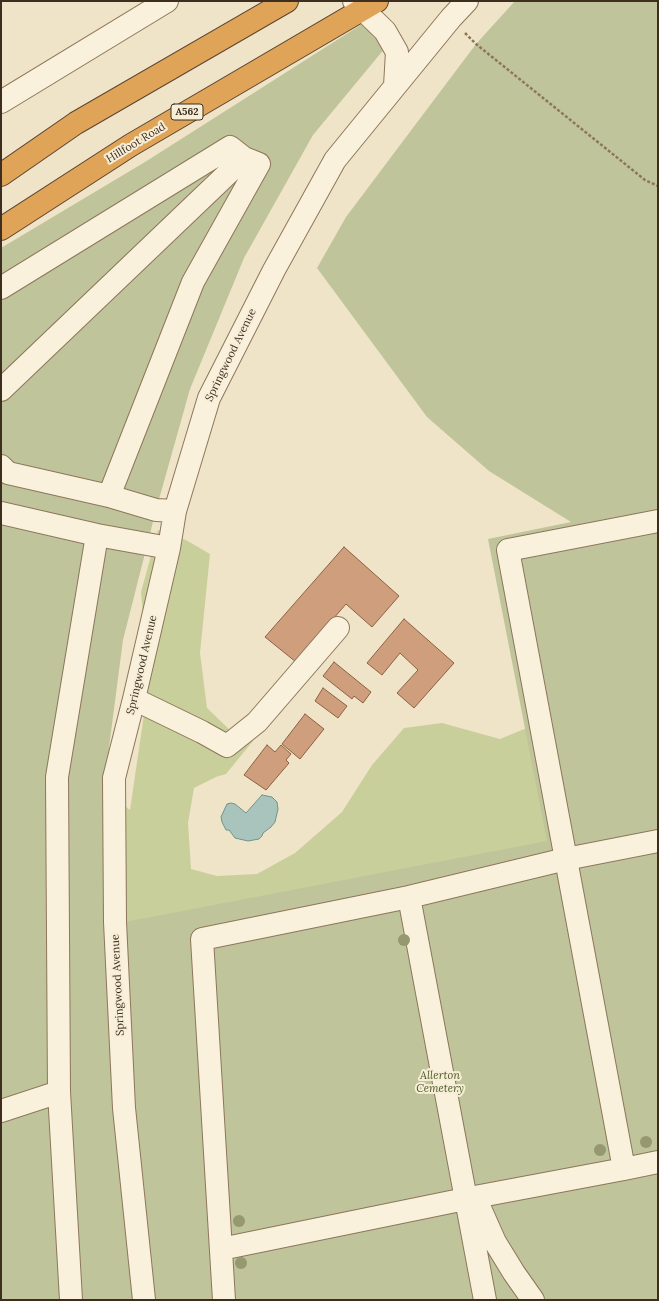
<!DOCTYPE html>
<html>
<head>
<meta charset="utf-8">
<style>
	body { margin:0 }
	#map { position:relative; width:659px; height:1301px; overflow:hidden; background:#f0e4c8; font-family:Lora,serif }
	canvas { display:block }
	.frame { position:absolute; inset:0; border:2px solid #3d2e20; pointer-events:none }
</style>
</head>
<body>
<div id="map">
<canvas width="659" height="1301"></canvas>
<div class="frame"></div>
</div>
<script>
const ctx = document.querySelector('canvas').getContext('2d');
ctx.lineJoin = 'round';
function fillPath(path, color) {
  ctx.fillStyle = color;
  ctx.fill(path, 'evenodd');
}
function poly(rows) {
  const path = new Path2D();
  for (const r of rows) {
    path.moveTo(r[0], r[1]);
    for (let i = 2; i < r.length; i += 2) path.lineTo(r[i], r[i + 1]);
  }
  return path;
}
function trace(path, color, width, dash) {
  ctx.strokeStyle = color;
  ctx.lineWidth = width;
  ctx.lineCap = dash ? 'butt' : 'round';
  ctx.setLineDash(dash || []);
  ctx.stroke(path);
}
function drawText(font, color, halo, rows, align = 'center') {
  ctx.font = font + ' Lora,serif';
  ctx.lineWidth = 4;
  ctx.setLineDash([]);
  ctx.textBaseline = 'middle';
  ctx.strokeStyle = halo;
  ctx.fillStyle = color;
  for (const [text, x, y, turn = 0] of rows) {
    ctx.save();
    ctx.translate(x, y);
    ctx.rotate((+turn || 0) * Math.PI / 180);
    ctx.textAlign = isNaN(turn) ? turn : align;
    if (halo) ctx.strokeText(text, 0, 0);
    ctx.fillText(text, 0, 0);
    ctx.restore();
  }
}
fillPath(poly([
	[158,530,186,540,210,554,200,653,207,708,231,731,253,741,226,774,216,777,194,788,188,823,191,869,217,876,257,874,295,853,342,812,372,765,404,728,442,723,500,739,546,720,620,821,197,1093,71,794,110,703,108,793,130,810,149,680,141,592]
]), '#c9cf9b');
fillPath(poly([
	[515,1,658,1,658,1300,149,1300,120,923,547,841,488,539,571,522,489,471,427,417,317,268,346,217,476,44],
	[381,12,395,36,313,135,244,258,190,389,156,510,123,640,105,778,134,1300,1,1300,1,248,145,162]
]), '#bfc49a');
const water = poly([
	[262,795,272,797,277,802,278,809,275,822,271,827,263,833,262,836,259,839,248,841,235,838,229,830,226,830,222,822,221,817,227,804,231,803,235,804,246,813,262,795]
]);
fillPath(water, '#a9c4bc');
trace(water, '#6f938a', 1);
const building = poly([
	[344,547,399,596,372,627,346,604,296,662,265,637,344,547],
	[404,619,454,663,414,708,397,693,418,670,400,653,382,675,367,663,404,619],
	[334,662,371,692,363,703,354,696,352,699,323,676,334,662],
	[323,688,347,706,338,718,315,701,323,688],
	[305,714,324,729,300,759,282,744,305,714],
	[267,745,275,752,281,745,291,754,286,760,289,763,266,790,244,775,267,745]
]);
fillPath(building, '#cf9f7d');
trace(building, '#8d5f41', 1);
const minor = poly([
	[354,1,385,31,397,52,395,86],
	[1,102,167,1],
	[1,288,230,147,244,158,259,164,193,282,109,496],
	[1,390,244,158],
	[1,466,8,473,109,496,156,510,175,511],
	[1,513,97,535,169,548],
	[134,699,202,732,227,746,257,722,338,628],
	[409,897,485,1300],
	[1,1111,59,1092],
	[624,1169,658,1162],
	[475,1197,495,1242,514,1273,533,1300],
	[221,1249,475,1197,624,1169,508,550,658,521],
	[71,1300,59,1092,57,777,97,535],
	[144,1300,124,1108,115,922,114,778,134,699,169,548,175,511,209,398,274,270,335,160,451,18,467,1],
	[224,1300,202,939,409,897,566,859,658,841]
]);
const highway = poly([
	[1,175,76,123,287,1],
	[1,229,131,145,377,1]
]);
trace(minor, '#8d765c', 24);
trace(highway, '#5b4430', 24);
trace(poly([
	[465,33,476,44,645,180,658,186]
]), '#8d765c', 2.5, [3, 2]);
trace(minor, '#faf1dc', 22);
trace(highway, '#e0a458', 22);
ctx.fillStyle = '#96986f';
for (const [x, y] of [
	[404,940],
	[646,1142],
	[600,1150],
	[239,1221],
	[241,1263]
]) {
  ctx.beginPath();
  ctx.arc(x, y, 6, 0, 2 * Math.PI);
  ctx.fill();
}
for (const [x, y, w] of [
	[187,112,32]
]) {
  const box = new Path2D();
  box.roundRect(x - w / 2, y - 8, w, 16, 3);
  ctx.fillStyle = '#f7eed8';
  ctx.fill(box);
  trace(box, '#3d2e20', 1);
}
drawText('bold 10px', '#3d2e20', null, [
	["A562",187,112]
]);
drawText('11px', '#3d2e20', '#f7eed8', [
	["Hillfoot Road",136,143,-31],
	["Springwood Avenue",231,355,-64],
	["Springwood Avenue",142,665,-77],
	["Springwood Avenue",118,985,-93]
]);
drawText('italic 11px', '#4d5a26', '#f7eed8', [
	["Allerton",440,1076],
	["Cemetery",440,1089]
]);
</script>
</body>
</html>
